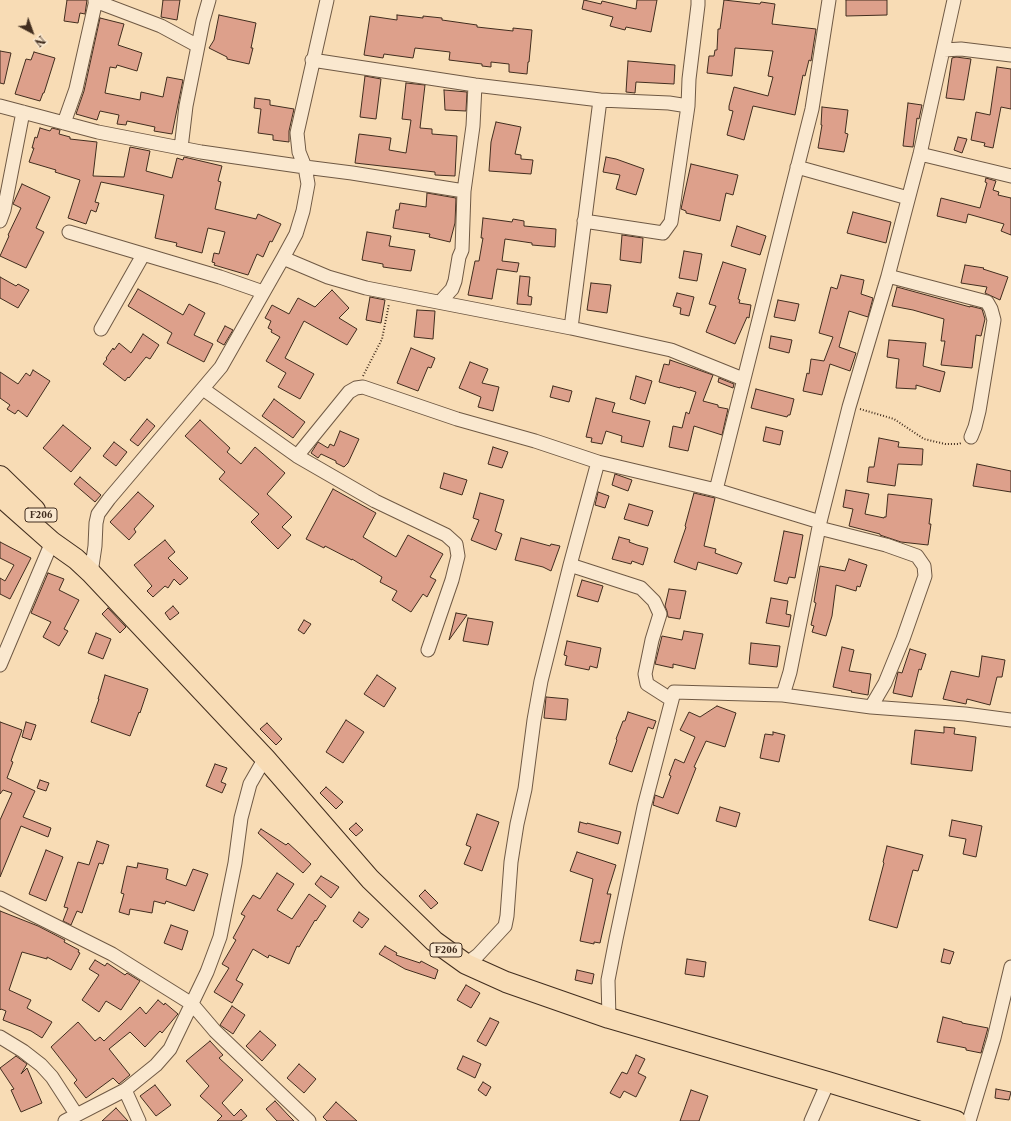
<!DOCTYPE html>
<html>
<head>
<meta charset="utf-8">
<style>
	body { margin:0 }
	#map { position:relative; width:1011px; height:1121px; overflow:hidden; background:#f8dcb5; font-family:"Libre Caslon Text",serif }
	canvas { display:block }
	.north { position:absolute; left:12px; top:12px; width:40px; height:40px; -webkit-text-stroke:3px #fae8cf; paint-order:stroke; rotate:139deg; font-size:11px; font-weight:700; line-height:16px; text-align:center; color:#412d1e }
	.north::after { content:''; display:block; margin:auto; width:14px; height:18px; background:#412d1e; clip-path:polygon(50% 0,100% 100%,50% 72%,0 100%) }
</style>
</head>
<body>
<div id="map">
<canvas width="1011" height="1121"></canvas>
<div class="north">N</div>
</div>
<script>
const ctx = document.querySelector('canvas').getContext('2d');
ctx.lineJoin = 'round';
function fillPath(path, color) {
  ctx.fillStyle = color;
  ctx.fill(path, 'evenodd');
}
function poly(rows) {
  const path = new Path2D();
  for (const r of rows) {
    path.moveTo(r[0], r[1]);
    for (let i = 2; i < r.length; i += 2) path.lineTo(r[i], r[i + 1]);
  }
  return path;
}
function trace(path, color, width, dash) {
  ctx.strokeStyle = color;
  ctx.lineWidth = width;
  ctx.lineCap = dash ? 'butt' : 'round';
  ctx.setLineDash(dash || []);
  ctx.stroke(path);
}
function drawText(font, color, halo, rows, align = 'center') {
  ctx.font = font + ' "Libre Caslon Text",serif';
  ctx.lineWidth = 4;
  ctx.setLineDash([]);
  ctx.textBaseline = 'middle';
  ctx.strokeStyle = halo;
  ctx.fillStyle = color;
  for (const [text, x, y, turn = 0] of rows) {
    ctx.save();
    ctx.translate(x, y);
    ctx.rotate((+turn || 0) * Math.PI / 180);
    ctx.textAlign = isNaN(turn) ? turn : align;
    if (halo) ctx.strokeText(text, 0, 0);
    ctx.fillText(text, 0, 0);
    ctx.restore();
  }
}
const building = poly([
	[67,0,87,0,85,14,80,13,78,23,64,21,67,0],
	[163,0,180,0,177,20,161,17,163,0],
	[584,0,601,4,602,1,636,9,637,0,657,0,651,32,626,27,625,30,610,26,613,17,582,9,584,0],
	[724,0,760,4,761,2,775,4,772,24,816,29,811,61,809,60,805,76,803,75,795,115,753,106,744,140,727,135,733,111,729,110,729,106,734,87,768,96,773,77,768,76,773,51,735,48,732,76,707,73,709,56,714,56,715,50,717,50,718,29,720,29,724,0],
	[846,0,887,0,887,15,846,16,846,0],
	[219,15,256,23,251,48,253,48,249,64,227,59,227,57,209,48,214,40,219,15],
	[397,15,423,18,423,16,442,18,442,20,477,25,477,27,513,31,513,28,532,30,529,62,528,62,527,74,509,72,509,64,491,62,491,67,482,66,482,64,449,60,450,52,415,48,413,58,384,54,383,58,364,55,370,16,397,20,397,15],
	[100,18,124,24,118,45,142,53,137,71,117,65,116,68,110,67,105,93,140,100,141,92,163,97,167,77,183,80,172,134,154,131,155,127,127,121,126,125,117,124,119,115,100,111,97,120,76,114,84,91,100,18],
	[0,51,11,53,4,84,0,83,0,51],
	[34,52,55,58,44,93,43,93,40,101,15,94,26,59,31,60,34,52],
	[956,57,971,59,964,100,946,98,952,58,956,57],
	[628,61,675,65,674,84,636,82,635,93,626,92,628,61],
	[997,67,1011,69,1011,109,1001,107,993,148,984,146,985,143,971,140,976,112,990,115,997,67],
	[365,76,381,79,376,119,360,117,365,76],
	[406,83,425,85,420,128,432,129,432,134,457,136,455,176,435,175,435,172,355,163,359,134,391,138,389,150,406,153,411,120,402,119,406,83],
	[444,90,467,92,466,111,445,110,444,90],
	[255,98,270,100,270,105,294,109,289,131,289,142,273,140,273,135,258,133,261,109,254,108,255,98],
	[908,103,922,105,919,119,917,118,913,147,903,146,908,103],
	[822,107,848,110,845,133,848,134,844,152,818,148,822,125,821,125,822,107],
	[496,122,521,127,515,154,521,155,521,159,533,160,531,174,489,171,491,142,496,122],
	[40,128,50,131,52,128,60,130,59,134,70,137,70,139,97,142,93,176,124,177,130,147,150,151,146,171,172,178,177,158,183,160,184,157,222,166,218,181,221,182,215,209,256,219,258,214,281,224,272,242,270,241,263,257,257,254,248,275,214,265,215,263,212,262,214,253,219,254,225,232,208,228,202,253,176,246,177,243,155,238,164,195,101,182,95,202,99,203,96,212,91,210,86,224,68,218,80,180,55,172,56,170,29,162,34,148,32,148,35,137,37,138,40,128],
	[958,137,967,139,962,153,954,150,958,137],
	[606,157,616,159,644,169,636,195,616,189,620,175,603,172,606,157],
	[691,164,738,175,733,195,726,193,720,221,686,213,686,211,681,209,691,164],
	[986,178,996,181,993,190,999,192,998,195,1011,198,1011,235,1001,231,1004,224,968,214,966,223,937,216,941,198,980,208,987,183,985,182,986,178],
	[22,184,50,197,36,228,44,232,26,268,0,256,9,236,8,235,21,208,13,204,22,184],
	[427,193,456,198,455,223,450,242,429,237,430,234,393,228,396,210,399,210,400,203,426,207,427,193],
	[853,212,891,222,886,243,847,233,853,212],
	[483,218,512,222,513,219,524,221,524,226,556,229,555,247,532,245,532,243,505,239,502,261,519,263,517,272,497,269,492,299,468,295,475,261,479,261,483,238,481,238,483,218],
	[737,226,766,236,760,255,731,246,737,226],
	[367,232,391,236,389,246,415,250,411,271,383,267,383,264,362,260,367,232],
	[622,235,643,238,641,263,620,260,622,235],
	[684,251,702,254,697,281,679,278,684,251],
	[723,262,746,269,738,299,740,300,739,303,751,305,749,318,747,317,735,344,706,332,716,306,709,304,723,262],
	[965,265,984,268,983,269,1008,277,1000,300,985,293,987,287,961,283,965,265],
	[841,275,864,280,861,294,873,298,868,317,849,311,839,347,856,353,850,371,830,364,822,395,803,391,807,373,809,374,811,359,824,361,833,337,819,333,831,287,837,289,841,275],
	[520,276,530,277,528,296,532,297,531,305,517,304,520,276],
	[0,277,16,286,18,284,29,290,18,308,0,298,0,277],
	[591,283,611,285,607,313,587,310,591,283],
	[897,287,970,307,970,306,982,309,985,319,981,336,976,335,972,368,941,365,945,341,941,341,944,319,913,310,892,306,897,287],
	[138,289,183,315,189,304,205,313,194,335,213,344,204,362,167,343,172,333,128,306,138,289],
	[332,290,349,308,339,318,357,329,347,345,304,321,285,358,314,374,300,399,278,387,286,373,266,361,280,337,271,332,272,330,268,328,271,321,265,318,272,305,289,314,298,298,315,307,332,290],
	[677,293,694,297,689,316,680,314,681,308,673,306,677,293],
	[370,297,385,300,381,323,366,320,370,297],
	[778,300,799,304,795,321,774,317,778,300],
	[417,310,435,311,433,339,414,337,417,310],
	[225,326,233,330,224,345,217,341,225,326],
	[143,334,159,345,150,359,146,357,129,378,128,377,125,381,103,364,107,359,106,358,113,348,114,350,119,343,131,353,143,334],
	[771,336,792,340,789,353,769,348,771,336],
	[889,340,926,343,923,366,945,372,940,392,916,385,916,389,896,388,899,359,887,357,889,340],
	[411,348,435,358,431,368,428,367,418,391,397,383,411,348],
	[670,360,713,375,703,401,718,405,718,407,728,409,722,435,694,426,688,451,669,447,673,426,682,428,686,412,689,414,696,392,680,387,680,388,659,382,664,364,669,365,670,360],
	[470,362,488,369,482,383,499,387,493,411,478,407,481,397,459,388,470,362],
	[33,370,50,381,27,417,18,410,15,414,7,409,10,405,0,398,0,372,18,384,26,373,30,376,33,370],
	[636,376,652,381,645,404,630,399,636,376],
	[719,378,734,384,733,388,718,382,719,378],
	[553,386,572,391,569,402,550,397,553,386],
	[756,389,794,399,790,415,788,415,787,417,751,408,756,389],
	[596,398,615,403,612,412,650,421,643,447,621,442,622,436,606,431,602,444,591,442,592,438,586,437,596,398],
	[274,399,305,422,293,438,262,416,274,399],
	[147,419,155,426,138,446,130,440,147,419],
	[200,420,230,448,227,452,241,464,255,447,285,473,267,494,292,517,282,527,291,535,278,549,251,522,259,514,219,479,225,472,185,436,200,420],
	[63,425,91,448,71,472,43,448,63,425],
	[766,427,783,431,780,445,763,441,766,427],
	[340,431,359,439,348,463,344,467,336,463,336,461,321,454,318,458,311,453,318,442,328,448,330,444,334,446,340,431],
	[879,438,899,442,898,447,923,449,922,465,898,464,895,486,867,482,869,467,874,467,879,438],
	[114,442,127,452,116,466,103,456,114,442],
	[493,447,508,452,502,468,488,464,493,447],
	[977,464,1011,471,1011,492,973,486,977,464],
	[444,473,467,480,462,495,440,488,444,473],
	[615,474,632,480,628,491,612,485,615,474],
	[80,477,101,495,95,502,74,484,80,477],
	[333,489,376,513,363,537,396,557,408,535,443,554,430,577,436,580,427,597,423,594,411,612,392,600,397,591,380,582,382,577,352,559,352,560,325,546,324,548,306,539,333,489],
	[846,490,869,494,865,514,884,518,884,517,886,517,888,494,932,499,929,524,931,524,928,545,901,542,880,535,880,534,849,526,853,509,843,507,846,490],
	[138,492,154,506,134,529,136,532,129,540,110,522,138,492],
	[598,492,609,496,605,508,595,505,598,492],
	[480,493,504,500,495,531,502,534,496,550,471,540,479,520,473,518,480,493],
	[694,493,715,498,704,546,716,549,715,553,742,563,737,574,698,562,696,570,674,562,686,527,685,526,694,493],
	[629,504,653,511,648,526,624,519,629,504],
	[784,531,803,535,795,578,789,577,787,584,774,581,784,531],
	[619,537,630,540,629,542,637,545,648,548,643,565,632,561,631,564,612,559,619,537],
	[521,538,550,546,551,544,560,546,551,571,543,567,515,560,521,538],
	[165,540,175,552,168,558,188,578,180,585,174,579,168,588,165,586,153,597,147,591,152,586,134,565,165,540],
	[0,542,31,558,10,599,0,594,0,578,5,581,14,565,0,558,0,542],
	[849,559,867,565,860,587,857,586,856,591,836,585,832,616,826,636,812,632,814,626,811,625,816,603,814,602,820,566,845,571,849,559],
	[48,573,64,579,59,590,79,600,64,629,68,631,59,646,43,637,51,622,31,613,48,573],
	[582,580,603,586,598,602,577,596,582,580],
	[669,589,686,591,680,619,668,617,667,611,665,606,669,589],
	[771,598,788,601,786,614,791,615,789,627,766,623,771,598],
	[173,606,179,613,170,620,165,613,173,606],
	[108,608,126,627,120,633,102,614,108,608],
	[456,613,467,615,449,640,456,613],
	[468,618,493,622,488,645,463,641,468,618],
	[304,620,311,624,304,634,298,630,304,620],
	[684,631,703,634,695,669,673,664,673,668,655,664,662,636,682,640,684,631],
	[96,633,111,639,103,659,88,653,96,633],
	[567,641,601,648,597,668,590,666,589,670,565,665,567,656,564,655,567,641],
	[751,643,780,646,777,667,749,664,751,643],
	[842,647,854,650,849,671,871,674,868,695,851,692,852,691,833,687,842,647],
	[910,649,926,654,921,670,919,669,912,697,893,693,898,672,902,673,910,649],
	[982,656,1005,660,1002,677,997,677,990,705,967,699,966,704,943,699,951,671,979,677,982,656],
	[105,675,148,689,140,713,139,712,130,736,91,722,99,699,98,699,105,675],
	[377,675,396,688,384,707,364,694,377,675],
	[546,697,568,699,566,720,544,718,546,697],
	[717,706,736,713,725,747,706,741,694,767,696,768,678,814,653,805,655,795,663,798,671,776,669,775,675,759,684,763,695,737,680,730,689,712,700,717,717,706],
	[628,712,656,721,653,729,648,727,632,772,609,764,617,740,616,739,623,721,625,721,628,712],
	[346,720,364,732,343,763,326,752,346,720],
	[0,722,22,730,11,761,13,762,7,778,35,791,23,817,51,828,48,837,21,826,0,877,0,820,12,793,3,790,0,794,0,722],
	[26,722,36,725,31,740,22,737,26,722],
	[267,723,282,739,276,745,260,729,267,723],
	[944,727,955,728,954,734,976,737,972,771,911,764,915,730,944,733,944,727],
	[773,732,785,735,779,762,760,758,765,734,773,735,773,732],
	[215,764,227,768,221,782,226,784,222,793,206,786,215,764],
	[40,780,49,783,46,791,37,788,40,780],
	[326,787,343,802,336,809,320,793,326,787],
	[720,807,740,813,736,827,716,821,720,807],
	[477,814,499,822,482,871,464,864,471,847,466,845,477,814],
	[952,820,982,826,976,857,963,854,966,839,949,836,952,820],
	[580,822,587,824,587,823,621,832,618,844,578,832,580,822],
	[356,823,363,830,356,836,349,829,356,823],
	[261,829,286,845,288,843,311,864,303,873,258,833,261,829],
	[97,841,109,845,103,864,99,863,82,913,77,911,71,925,63,921,68,908,64,907,78,862,89,865,97,841],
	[887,846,923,855,918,871,913,870,897,928,869,920,884,863,883,862,887,846],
	[46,850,63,857,46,901,29,894,46,850],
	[577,852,616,865,607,894,611,894,600,943,594,942,594,944,580,941,593,879,570,871,577,852],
	[138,863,168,869,166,879,186,886,193,869,208,874,194,911,166,901,165,904,154,901,152,913,130,909,129,915,119,912,124,894,121,893,127,866,137,868,138,863],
	[277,873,294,884,277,910,292,919,309,894,326,906,316,921,315,920,299,947,297,946,289,964,269,955,268,958,253,949,236,980,243,984,232,1003,214,992,229,968,222,964,236,940,233,938,245,916,241,914,253,895,260,899,277,873],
	[321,876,339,887,331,898,315,884,321,876],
	[425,890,438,903,431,909,419,896,425,890],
	[0,911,38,926,65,940,64,942,79,950,78,952,80,953,71,970,47,957,47,959,22,952,9,990,31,1000,27,1008,52,1022,42,1038,31,1031,3,1020,6,1011,1,1009,0,1010,0,911],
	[359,912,369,919,362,928,353,921,359,912],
	[171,925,188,931,182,950,164,943,171,925],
	[385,946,397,953,396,955,420,963,421,961,438,970,435,979,405,969,379,954,385,946],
	[944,949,954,952,950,964,941,962,944,949],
	[687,959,706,962,704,977,685,974,687,959],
	[95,960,105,966,107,963,125,975,127,973,140,981,121,1010,106,1001,99,1012,82,1000,99,975,89,969,95,960],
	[577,970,594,974,592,984,575,980,577,970],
	[466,985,480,993,471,1008,457,1000,466,985],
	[158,1000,164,1005,165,1003,178,1014,177,1015,162,1033,160,1031,145,1047,130,1032,109,1049,130,1075,119,1084,113,1078,86,1098,74,1083,77,1080,51,1047,78,1022,95,1041,100,1037,104,1041,140,1007,146,1014,158,1000],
	[232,1006,245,1015,233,1034,220,1025,232,1006],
	[943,1017,962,1022,962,1023,988,1028,981,1053,966,1050,966,1048,937,1042,943,1017],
	[490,1018,499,1022,486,1046,477,1041,490,1018],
	[260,1031,276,1045,262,1061,246,1046,260,1031],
	[210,1041,223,1055,219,1058,243,1080,222,1103,234,1116,241,1109,247,1116,241,1121,217,1121,222,1116,200,1096,209,1086,186,1061,210,1041],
	[636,1055,645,1059,638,1073,646,1077,636,1097,624,1091,620,1098,610,1093,622,1072,627,1074,636,1055],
	[16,1056,27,1064,21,1074,27,1068,42,1103,21,1112,11,1090,14,1089,0,1068,16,1056],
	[463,1056,481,1064,475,1078,457,1069,463,1056],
	[299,1064,316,1079,304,1093,287,1078,299,1064],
	[483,1082,491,1087,486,1096,478,1090,483,1082],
	[155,1085,171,1105,156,1116,140,1096,155,1085],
	[996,1089,1011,1092,1009,1100,995,1098,996,1089],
	[691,1090,708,1096,699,1121,680,1121,691,1090],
	[275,1101,289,1116,294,1121,277,1121,266,1109,275,1101],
	[336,1102,357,1121,327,1121,323,1117,336,1102],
	[116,1108,128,1121,102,1121,116,1108]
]);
fillPath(building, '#dda08b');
trace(building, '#412d1e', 1);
const street = poly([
	[95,1,161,26,198,46],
	[944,50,961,49,1011,55],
	[312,60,475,85,600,100,669,103,688,106,689,79,698,5,698,0],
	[0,106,98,132,201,152,305,167,352,173,464,191],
	[64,123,76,89,96,0],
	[181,148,186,106,203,21,209,0],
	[920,154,1011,176],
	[797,167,908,198],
	[0,221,4,210,23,112],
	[584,221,663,233,671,222,688,106],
	[69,232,220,277,263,292],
	[283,258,328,277,366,288,571,328,671,350,743,379],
	[888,276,987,302,991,309,994,320,979,411,975,427,971,437],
	[440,302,452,289,455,281,459,257,462,250,464,191,473,126,475,85],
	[571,328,600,100],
	[101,329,143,255],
	[203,389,297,456,375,501,446,535,456,544,458,556,452,580,428,650],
	[297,456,349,392,356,388,363,387,457,419,535,441,598,462,716,490,820,522],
	[716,490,812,109,829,0],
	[819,528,886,545,917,556,924,566,925,576,903,639,885,683,871,707],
	[570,565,641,588,654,601,660,614,652,640,645,674,647,684,672,700],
	[91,573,95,546,96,523,98,514,109,499,221,367,283,258,296,234,303,211,308,184,305,167,299,152,297,133,327,0],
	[0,665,52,542],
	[783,695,790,672,820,522,849,407,888,276,920,154,954,0],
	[0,898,112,954,192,1004,215,1031,309,1121],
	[466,964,478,955,505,926,507,916,511,862,517,824,525,789,534,720,541,681,570,565,598,462],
	[609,1018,608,980,616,939,644,807,674,692,783,695,871,707,965,714,1011,720],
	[0,1037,23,1051,41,1065,52,1077,76,1114],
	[125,1090,139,1121],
	[65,1121,125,1090,156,1065,170,1049,207,972,220,937,235,863,241,818,250,784,265,758],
	[811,1121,828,1082],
	[969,1121,994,1038,1011,967]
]);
const primary = poly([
	[0,476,35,510],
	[0,496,52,542,76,559,91,573,265,758,370,879,434,941,466,964,506,982,609,1018,828,1082,956,1121]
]);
trace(street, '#6f5944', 15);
trace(primary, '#412d1e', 22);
trace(poly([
	[363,376,382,339,389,304],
	[860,409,894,419,924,439,945,444,959,444,961,443]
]), '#412d1e', 2, [1, 2]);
trace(street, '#fae8cf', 13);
trace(primary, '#f8dcb5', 20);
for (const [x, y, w] of [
	[41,515,32],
	[446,950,32]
]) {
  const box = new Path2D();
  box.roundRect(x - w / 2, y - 7, w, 14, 3);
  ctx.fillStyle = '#fae8cf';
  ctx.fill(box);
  trace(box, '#412d1e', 1);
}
drawText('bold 9px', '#412d1e', null, [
	["F206",41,515],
	["F206",446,950]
]);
</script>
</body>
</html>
